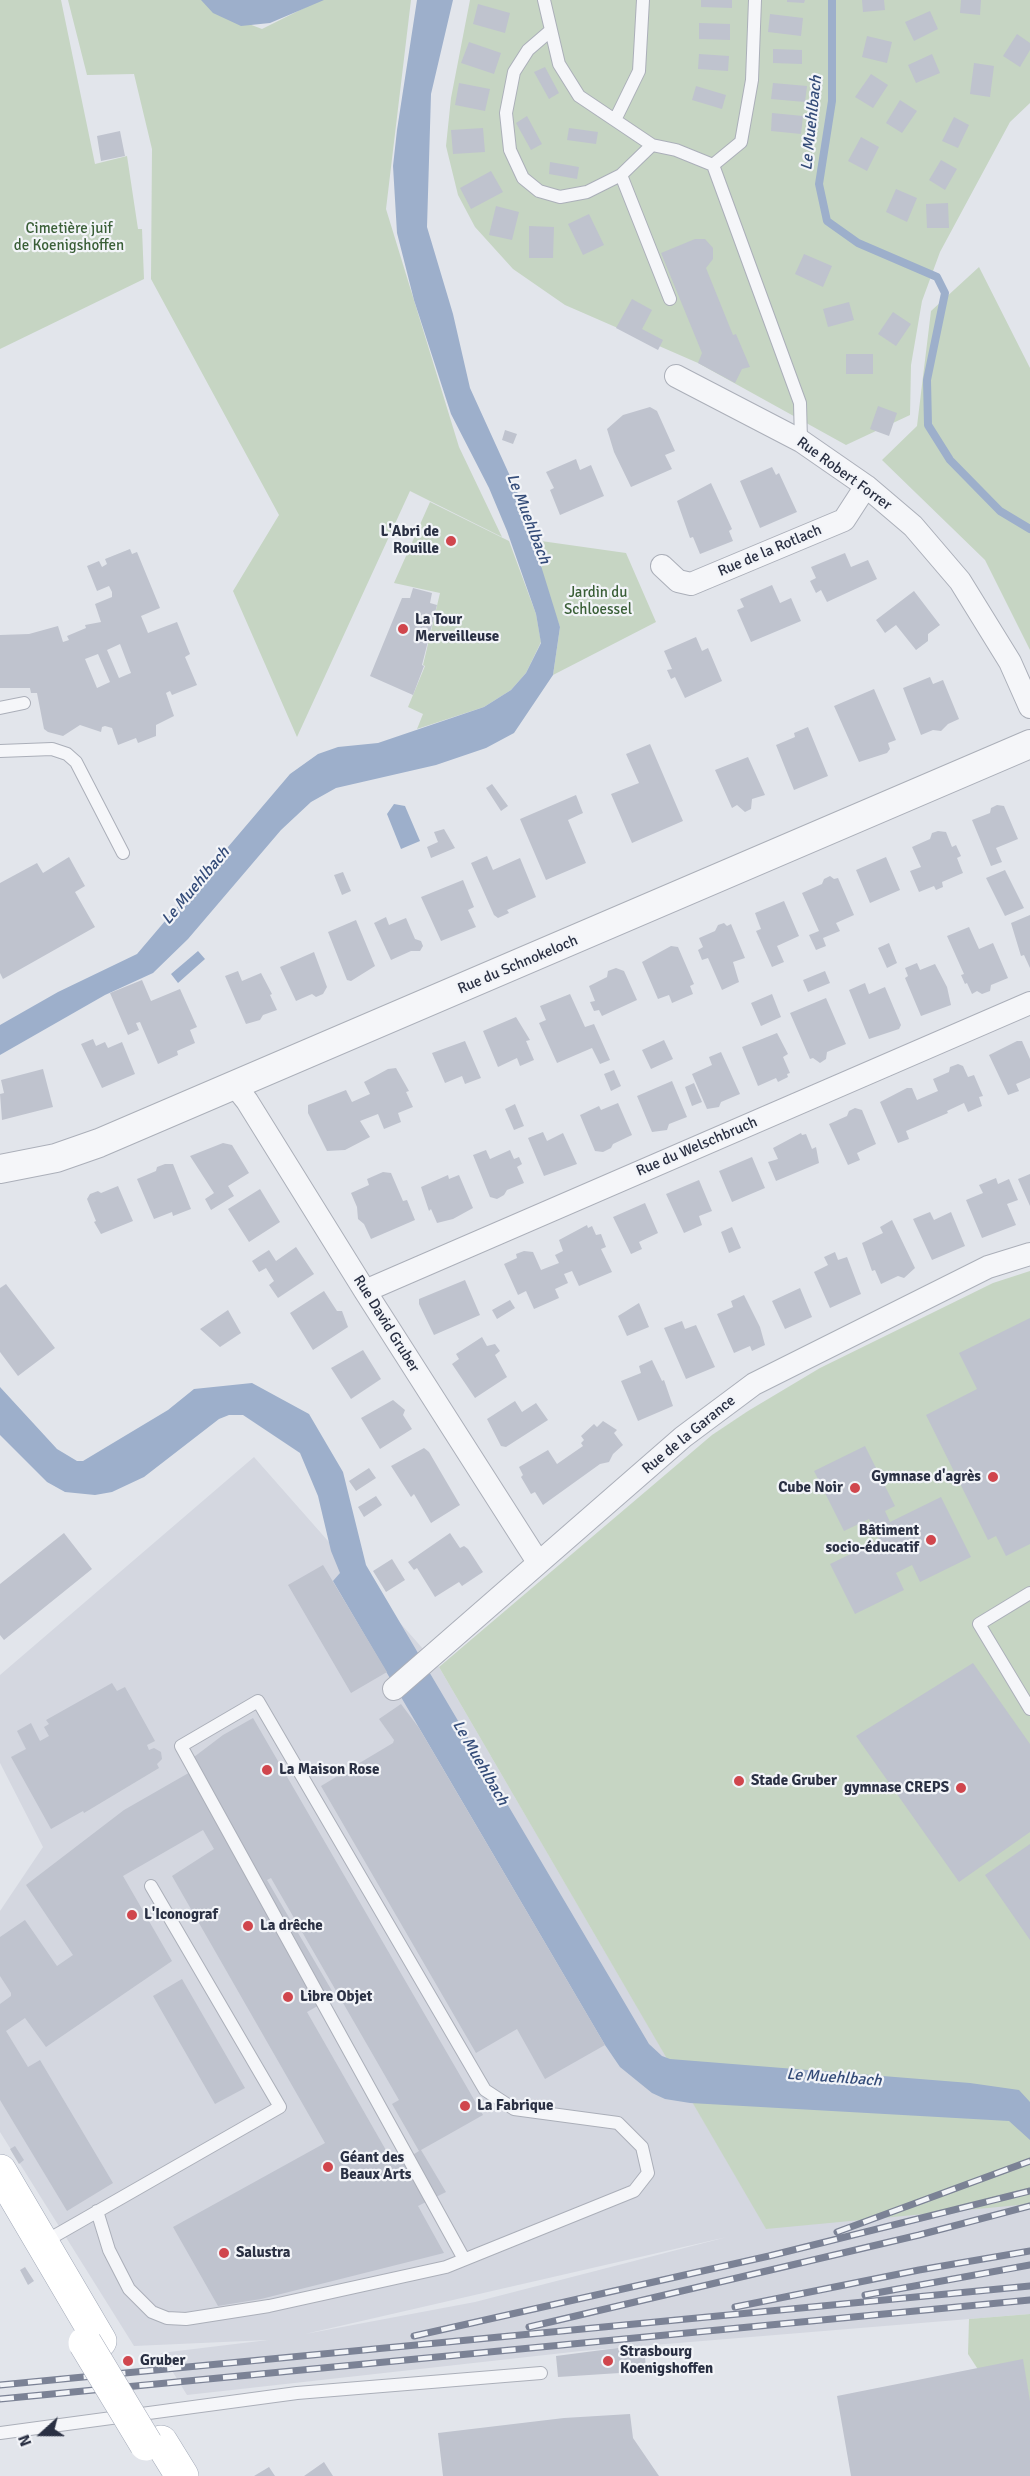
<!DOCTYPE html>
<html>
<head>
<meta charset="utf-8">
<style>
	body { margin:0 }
	#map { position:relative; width:1030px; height:2476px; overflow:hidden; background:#e2e5eb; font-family:Signika,sans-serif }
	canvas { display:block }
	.north { position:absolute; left:12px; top:2404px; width:60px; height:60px; -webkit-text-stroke:4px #f2f4f8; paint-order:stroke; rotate:249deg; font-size:16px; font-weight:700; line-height:24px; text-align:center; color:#2a3043 }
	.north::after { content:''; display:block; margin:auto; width:21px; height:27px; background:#2a3043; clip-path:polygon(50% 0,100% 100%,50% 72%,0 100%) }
</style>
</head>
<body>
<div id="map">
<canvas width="1030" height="2476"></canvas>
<div class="north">N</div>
</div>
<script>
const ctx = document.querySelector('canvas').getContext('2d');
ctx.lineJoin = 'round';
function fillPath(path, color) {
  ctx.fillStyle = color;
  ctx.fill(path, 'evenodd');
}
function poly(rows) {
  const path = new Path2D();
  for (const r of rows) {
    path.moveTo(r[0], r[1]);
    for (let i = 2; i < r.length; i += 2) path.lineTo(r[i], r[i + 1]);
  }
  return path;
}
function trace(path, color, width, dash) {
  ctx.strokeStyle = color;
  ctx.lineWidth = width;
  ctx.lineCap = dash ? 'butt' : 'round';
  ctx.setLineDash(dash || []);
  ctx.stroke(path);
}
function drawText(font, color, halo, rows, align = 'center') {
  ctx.font = font + ' Signika,sans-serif';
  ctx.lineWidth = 4.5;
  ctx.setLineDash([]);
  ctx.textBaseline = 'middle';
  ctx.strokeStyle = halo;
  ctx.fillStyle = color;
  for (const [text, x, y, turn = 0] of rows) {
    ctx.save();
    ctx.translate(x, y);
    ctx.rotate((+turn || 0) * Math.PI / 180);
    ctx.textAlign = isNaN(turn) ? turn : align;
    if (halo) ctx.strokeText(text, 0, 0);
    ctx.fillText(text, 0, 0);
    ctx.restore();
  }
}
fillPath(poly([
	[254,1457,439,1667,766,2228,1030,2150,1030,2314,581,2351,187,2395,161,2353,268,2340,134,2346,0,2132,0,1911,43,1847,0,1763,0,1675],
	[727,2237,475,2302,305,2334]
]), '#d4d7e0');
fillPath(poly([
	[0,0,61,0,95,164,127,156,138,229,142,229,144,279,0,349],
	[68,0,209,0,220,13,262,29,320,0,411,0,386,209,459,447,502,537,410,491,297,737,233,591,279,515,151,279,152,149,134,74,87,75],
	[470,0,1030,0,1030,103,1010,122,940,252,922,301,911,365,910,415,846,445,698,363,565,305,513,269,475,227,458,195,446,146,451,98],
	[979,267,1030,368,1030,650,985,560,882,460,917,426,931,311],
	[430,502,509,541,536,614,541,642,526,673,511,690,484,707,417,729,423,714,408,707,425,666,423,665,440,593,394,583],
	[534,540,626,553,656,622,553,675,560,627,544,584],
	[1030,1271,1030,2204,766,2229,439,1667,712,1435,748,1411,820,1368,993,1283],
	[1030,2314,1030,2450,968,2354,969,2319]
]), '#c6d5c3');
fillPath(poly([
	[201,0,324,0,270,23,241,26,213,13],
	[417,0,453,0,431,94,427,227,453,314,470,388,520,498,560,627,553,675,514,733,486,748,436,765,336,788,311,802,281,830,188,939,153,973,105,995,0,1055,0,1025,58,992,137,954,290,774,318,754,338,747,378,743,484,707,511,690,526,673,541,643,536,614,507,531,489,488,451,414,414,300,397,233,393,166,397,130],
	[394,804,405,806,420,841,401,849,387,814],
	[198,951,205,959,178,983,171,974],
	[252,1383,309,1414,343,1472,366,1565,649,2044,662,2056,670,2059,970,2083,1019,2090,1030,2102,1030,2140,1009,2121,690,2103,665,2099,652,2093,620,2067,605,2045,333,1581,340,1573,331,1551,318,1496,300,1453,243,1415,229,1415,219,1419,144,1477,112,1492,95,1495,65,1492,47,1482,0,1435,0,1387,57,1449,77,1461,83,1461,168,1410,194,1389]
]), '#9dafcb');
trace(poly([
	[832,0,832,101,819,184,827,221,858,243,937,277,945,293,927,380,928,425,950,460,1000,511,1030,529]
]), '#9dafcb', 8);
fillPath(poly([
	[701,0,732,0,732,8,701,7],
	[787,0,805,0,804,3,787,2],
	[862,0,884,0,885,10,863,12],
	[961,0,981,0,980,15,960,13],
	[478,4,510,13,505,33,473,24],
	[930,11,938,29,914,41,905,22],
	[770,14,803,18,801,36,768,32],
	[699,23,730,24,730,40,699,39],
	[1017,34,1030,43,1030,50,1020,67,1003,56],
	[867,36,892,42,887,63,862,57],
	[469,42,501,53,494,74,461,63],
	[773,49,802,50,802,64,773,63],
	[699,54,729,56,728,71,698,69],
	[932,54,940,73,916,83,908,65],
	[974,63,994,66,990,97,970,94],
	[545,67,559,93,549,99,534,72],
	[871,74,888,85,873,108,855,97],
	[459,83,490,89,485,111,455,105],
	[773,83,807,86,805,102,771,99],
	[696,86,726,95,722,109,692,100],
	[900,100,917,111,902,133,886,123],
	[772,113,803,116,801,134,771,131],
	[527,116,542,144,531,150,516,123],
	[954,117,969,125,958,148,942,141],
	[483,128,485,152,453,154,451,130],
	[569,128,598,132,596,144,567,140],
	[120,131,125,156,101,161,97,136],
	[861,137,879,147,867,171,848,161],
	[941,160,957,169,945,190,929,180],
	[550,162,579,167,577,179,549,174],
	[491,171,503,192,471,209,460,188],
	[896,189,917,198,907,222,886,212],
	[948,203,949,228,927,228,926,204],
	[496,206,519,212,512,240,489,235],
	[589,214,604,245,583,255,568,224],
	[529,226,554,227,553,258,529,258],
	[695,239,705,239,713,248,713,259,706,268,733,335,736,334,750,367,742,369,735,383,698,363,702,353,661,253],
	[804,254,832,266,823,287,795,274],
	[632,299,652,310,642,329,663,340,658,350,616,328],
	[849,302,854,320,828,327,823,309],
	[893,312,911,324,896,346,878,334],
	[846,354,873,354,873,374,846,374],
	[878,406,897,413,889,436,870,429],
	[650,407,657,411,675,451,665,455,672,469,631,487,614,452,607,429,623,415],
	[505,430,517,434,513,444,502,440],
	[576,459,580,470,591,465,604,496,560,515,550,490,554,488,546,472],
	[772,467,776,475,779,473,797,512,760,528,740,481],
	[711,483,732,529,729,531,733,541,700,554,693,537,690,538,677,501],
	[130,549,132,554,137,552,160,608,141,616,148,633,177,622,190,654,185,657,197,685,172,695,170,691,166,693,174,716,156,725,156,736,138,743,136,738,118,745,112,728,105,726,102,727,101,732,80,725,63,736,48,732,44,729,37,693,31,693,30,688,0,688,0,635,29,634,58,626,63,642,69,640,67,636,86,628,85,625,101,622,95,604,112,597,112,592,109,586,97,591,87,566,99,561,102,567,107,564,105,559],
	[120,644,131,673,119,678,107,650],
	[98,654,110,682,97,688,85,659],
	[845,553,851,567,868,560,877,579,827,602,821,590,816,593,810,581,816,578,811,567],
	[772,585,780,603,791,598,801,621,751,642,737,610,744,607,740,599],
	[413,588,432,593,430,603,437,605,422,665,424,666,413,695,370,676,402,598,410,598],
	[914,591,940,625,928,634,928,641,916,650,896,625,885,633,876,620],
	[696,637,702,651,708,648,722,681,685,698,675,677,671,679,667,670,672,669,664,651],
	[930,677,933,684,943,680,959,719,948,724,941,731,933,730,921,735,903,688],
	[874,689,896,740,888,743,890,749,887,753,859,762,834,706],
	[808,727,828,776,794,790,776,745,795,737,794,733],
	[650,744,683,821,632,843,611,794,639,783,626,754],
	[748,757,765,795,752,799,751,809,745,812,737,805,732,808,715,770],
	[492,784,508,806,501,811,486,788],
	[576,795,583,813,568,820,586,863,546,880,520,819],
	[997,805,1004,806,1018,839,996,848,1002,862,991,866,972,820,990,813,991,808],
	[444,829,455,848,431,858,427,847,438,842,434,832],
	[938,831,946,832,952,847,956,845,961,856,957,858,963,873,942,882,943,887,936,890,934,886,919,892,910,871,921,867,912,847,930,839,932,833],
	[487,856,493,870,520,858,536,897,507,910,509,913,498,918,494,915,471,863],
	[69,857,85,886,75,892,95,927,3,979,0,973,0,883,37,863,43,873],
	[886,857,900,890,870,903,856,870],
	[1005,870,1024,908,1005,916,986,878],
	[343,872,351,891,342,895,334,875],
	[830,876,834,879,838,878,854,915,836,923,840,931,823,938,826,946,816,950,809,935,819,931,802,893,822,884,824,879],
	[463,880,474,907,468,910,476,927,441,941,421,897],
	[784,901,799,936,777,946,784,962,772,967,756,931,761,929,755,913],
	[1030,915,1030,968,1024,955,1021,956,1011,923],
	[386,917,389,925,406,918,415,939,421,941,423,946,420,951,411,951,391,960,374,923],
	[356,920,375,966,351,981,347,980,328,932],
	[724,923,727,926,731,924,745,958,733,962,739,982,722,990,708,958,702,960,698,950,703,947,699,938,715,931,718,925],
	[969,927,979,949,993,943,1008,978,991,985,990,991,982,994,977,991,972,994,967,983,965,984,961,975,964,974,947,936],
	[889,943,897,963,887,968,878,948],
	[671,946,678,947,694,984,690,986,693,994,672,1003,669,995,658,999,642,962],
	[314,952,327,987,323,994,316,997,312,994,296,1001,280,967],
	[917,963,920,970,935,964,947,987,951,1005,921,1016,905,978,908,976,905,968],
	[616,968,624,971,637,1000,602,1016,599,1010,594,1011,590,1002,595,1001,589,986,607,977,608,971],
	[238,971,242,981,261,973,272,994,270,995,277,1010,263,1015,260,1020,246,1024,225,976],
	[825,971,830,983,808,992,803,980],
	[142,980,151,1001,180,989,197,1027,190,1030,195,1043,177,1051,178,1055,158,1064,140,1022,136,1023,139,1030,128,1035,110,993],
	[865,983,869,994,885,987,901,1025,899,1029,869,1039,849,990],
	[570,994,585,1027,594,1024,610,1060,600,1064,592,1048,557,1063,539,1023,546,1020,540,1006],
	[772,994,781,1017,761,1026,751,1003],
	[826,998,846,1044,827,1052,826,1059,820,1063,813,1058,810,1059,790,1013],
	[516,1017,530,1040,526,1041,534,1060,520,1066,517,1058,498,1067,483,1031],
	[777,1033,788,1054,783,1057,790,1073,787,1074,788,1077,778,1082,776,1078,758,1086,742,1047],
	[93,1039,96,1046,105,1042,108,1048,122,1042,135,1074,102,1088,81,1044],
	[664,1040,673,1059,651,1069,642,1050],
	[465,1041,481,1078,465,1084,462,1076,445,1083,432,1053],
	[1017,1041,1022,1041,1030,1059,1030,1078,1016,1084,1019,1091,1008,1095,989,1055],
	[721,1052,740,1094,721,1102,719,1107,707,1109,692,1074,712,1065,709,1057],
	[958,1064,963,1066,968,1077,974,1075,983,1096,979,1097,982,1106,968,1112,964,1103,947,1111,948,1113,906,1131,909,1139,898,1143,880,1102,907,1088,912,1088,917,1100,938,1091,933,1079,949,1072,950,1067],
	[396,1068,409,1091,406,1092,413,1107,398,1113,401,1122,384,1129,378,1114,360,1121,370,1137,345,1150,327,1151,308,1113,308,1105,346,1090,352,1102,370,1094,364,1082,388,1069],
	[43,1069,53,1107,2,1120,0,1094,4,1093,1,1080],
	[614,1070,621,1086,611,1091,604,1074],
	[672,1081,687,1117,669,1124,667,1130,652,1132,637,1096],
	[694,1083,702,1102,692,1106,685,1087],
	[618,1103,632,1135,613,1144,611,1148,603,1152,595,1151,580,1115,599,1106,601,1110],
	[515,1104,524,1126,514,1130,505,1109],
	[855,1108,862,1110,876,1144,857,1153,860,1160,848,1165,829,1124,847,1116,849,1111],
	[543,1132,547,1141,563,1133,577,1164,544,1176,528,1138],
	[801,1133,802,1135,806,1134,812,1149,816,1147,819,1163,776,1181,768,1162,778,1159,773,1148],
	[223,1143,232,1145,249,1173,228,1186,234,1196,211,1210,205,1199,214,1193,190,1156],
	[486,1150,490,1159,510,1150,514,1159,519,1157,522,1164,517,1167,524,1183,507,1190,504,1195,497,1199,490,1197,473,1155],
	[752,1157,765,1188,732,1202,719,1171],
	[165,1164,173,1164,191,1209,173,1216,172,1212,154,1219,137,1179,156,1171,157,1167],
	[383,1172,391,1173,403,1201,407,1200,415,1220,371,1239,364,1224,358,1219,357,1207,351,1193,369,1185,367,1179],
	[1030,1174,1030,1206,1018,1179],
	[448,1175,449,1179,459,1175,473,1208,453,1219,437,1223,431,1209,429,1211,421,1187],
	[996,1178,998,1184,1009,1179,1018,1200,1007,1204,1016,1225,982,1238,966,1200,983,1193,979,1185],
	[699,1180,712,1211,699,1216,702,1225,684,1233,666,1194],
	[118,1186,133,1221,101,1234,94,1222,96,1221,87,1199,90,1194,98,1191,101,1193],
	[260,1189,280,1222,249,1242,228,1209],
	[645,1203,658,1233,639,1242,642,1249,631,1254,613,1217],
	[930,1212,934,1220,951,1212,965,1246,932,1260,913,1219],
	[892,1220,915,1268,904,1278,898,1276,881,1284,875,1270,872,1271,862,1243,883,1233,880,1227],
	[587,1225,588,1228,592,1226,596,1235,601,1234,606,1247,601,1249,612,1272,579,1286,572,1271,564,1274,568,1283,555,1289,559,1298,534,1309,526,1291,518,1295,504,1264,517,1258,516,1254,524,1251,533,1252,541,1270,559,1263,555,1255,563,1251,559,1240],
	[732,1227,741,1248,729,1253,721,1232],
	[296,1247,314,1274,278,1298,269,1285,274,1281,266,1268,259,1272,252,1261,269,1250,276,1261],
	[835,1252,838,1260,847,1257,861,1294,830,1308,814,1272,828,1265,824,1257],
	[465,1280,480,1315,434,1335,419,1304,419,1299],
	[6,1284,55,1348,18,1376,0,1352,0,1288],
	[800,1288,812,1317,785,1329,772,1301],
	[324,1291,337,1311,342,1311,348,1327,313,1350,290,1313],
	[744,1295,760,1327,765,1345,752,1351,750,1346,734,1353,717,1314,733,1307,731,1301],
	[510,1300,515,1308,497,1319,492,1310],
	[639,1303,649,1327,627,1336,618,1316],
	[228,1310,241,1333,220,1347,200,1329],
	[1030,1318,1030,1544,1006,1556,996,1536,988,1540,926,1415,977,1389,959,1353],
	[682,1321,685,1329,696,1325,715,1367,686,1379,664,1328],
	[482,1337,487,1346,495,1344,500,1351,495,1355,507,1377,475,1398,452,1364,459,1359,456,1354],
	[363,1350,381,1379,351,1399,331,1368],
	[652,1360,662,1381,664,1380,673,1406,638,1421,621,1381,641,1373,639,1366],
	[393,1400,405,1410,403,1415,412,1429,380,1449,361,1418],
	[515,1401,522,1412,536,1403,548,1420,506,1447,501,1446,487,1419],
	[603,1421,617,1430,614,1433,623,1445,613,1454,609,1462,600,1464,543,1505,535,1492,531,1494,521,1477,523,1475,519,1467,548,1450,557,1464,583,1446,581,1443,584,1440,581,1436,594,1424,597,1427],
	[865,1446,895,1506,885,1511,890,1522,941,1497,971,1557,920,1582,912,1565,896,1573,904,1590,855,1614,830,1564,879,1540,869,1519,844,1531,814,1471],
	[424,1448,429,1452,460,1505,431,1523,414,1494,411,1497,391,1466],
	[369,1468,376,1478,356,1491,349,1481],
	[376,1496,382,1505,364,1517,358,1507],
	[64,1533,92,1569,4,1640,0,1635,0,1584],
	[450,1533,460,1548,464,1546,468,1549,483,1572,462,1586,459,1582,435,1597,417,1568,414,1570,408,1562],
	[392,1559,405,1580,386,1592,373,1571],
	[323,1565,387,1672,351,1693,288,1585],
	[973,1663,1030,1744,1030,1832,959,1882,856,1736],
	[112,1683,117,1691,125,1687,155,1741,147,1745,149,1750,154,1748,161,1752,162,1759,157,1764,159,1768,84,1813,83,1811,51,1829,11,1757,26,1749,17,1731,31,1723,40,1741,49,1736,44,1727,49,1724,46,1720],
	[401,1704,419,1728,605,2045,545,2079,517,2029,476,2053,321,1786,393,1743,394,1740,379,1719],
	[253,1718,483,2115,421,2150,446,2192,418,2206,444,2253,261,2299,218,2306,173,2227,325,2143,172,1876,214,1849,203,1830,123,1876,172,1961,46,2047,25,2018,6,2031,28,2067,40,2060,113,2183,67,2211,0,2100,0,2004,11,1996,11,1993,0,1976,0,1937,25,1920,57,1966,73,1955,26,1885,124,1810,199,1767,194,1757,223,1735],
	[271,1878,399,2100,392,2104,419,2151,395,2166,307,2012,335,1996,267,1880],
	[1030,1844,1030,1940,985,1875],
	[182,1979,245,2088,215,2104,153,1996],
	[15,2146,24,2160,19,2164,10,2149],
	[25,2267,34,2281,28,2285,20,2270],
	[633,2346,644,2346,646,2368,635,2369,635,2372,558,2377,556,2356],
	[1023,2359,1030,2401,1030,2476,851,2476,837,2396],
	[630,2414,633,2438,659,2476,443,2476,438,2433,564,2418],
	[324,2462,333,2476,304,2476],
	[269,2467,275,2476,254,2476]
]), '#bfc3ce');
const service = poly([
	[544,0,559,64,579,96,652,145,676,150,713,165,800,403,801,441],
	[550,31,528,50,514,72,506,113,510,150,523,178,539,191,560,197,587,192,621,175,652,145],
	[615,120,639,71,643,0],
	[713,165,741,142,752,80,755,0],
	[621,175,670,299],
	[0,708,24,703],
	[0,751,52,749,67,754,76,762,123,853],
	[1030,1593,979,1624,1030,1709],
	[97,2211,109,2250,129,2289,152,2312,167,2318,186,2319,269,2306,446,2267,634,2191,648,2173,642,2147,618,2123,514,2109,485,2090,258,1701,181,1746,464,2259],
	[44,2242,280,2107,151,1886],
	[0,2433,297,2393,541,2373]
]);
const minor = poly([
	[676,376,801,441,866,486,913,526,960,581,1010,662,1030,707],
	[662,566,678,581,691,584,844,520,866,486],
	[235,1086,247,1101,365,1291,538,1562],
	[365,1291,1030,1003],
	[394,1689,683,1437,754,1384,988,1267,1030,1254]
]);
const tertiary = poly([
	[0,1169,56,1158,99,1143,1030,744]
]);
const primary = poly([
	[0,2171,100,2341],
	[161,2442,182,2476]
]);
trace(service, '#abafb9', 14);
trace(minor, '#abafb9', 24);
trace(tertiary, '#abafb9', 30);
trace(primary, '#a1a8b7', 34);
trace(service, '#f5f6f9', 12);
trace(minor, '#f5f6f9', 22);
trace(tertiary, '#f5f6f9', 28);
trace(primary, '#fff', 33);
const rail = poly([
	[837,2232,1030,2161],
	[865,2295,1030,2265],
	[735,2307,919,2270,1030,2251],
	[529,2327,919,2235,1030,2206],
	[414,2336,769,2256,1030,2191],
	[0,2385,1030,2286],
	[0,2399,1030,2300]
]);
trace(rail, '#7b8295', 7);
trace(rail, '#f2f4f8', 4.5, [14]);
const primaryBridge = poly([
	[85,2343,146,2444]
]);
trace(primaryBridge, '#a1a8b7', 34, []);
trace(primaryBridge, '#fff', 33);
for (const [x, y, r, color] of [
	[451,541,6,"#d0464d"],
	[403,629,6,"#d0464d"],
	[993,1477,6,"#d0464d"],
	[855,1488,6,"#d0464d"],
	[931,1540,6,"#d0464d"],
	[267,1770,6,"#d0464d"],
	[739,1781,6,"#d0464d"],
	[961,1788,6,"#d0464d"],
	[132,1915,6,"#d0464d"],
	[248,1926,6,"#d0464d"],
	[288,1997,6,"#d0464d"],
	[465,2106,6,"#d0464d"],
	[328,2167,6,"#d0464d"],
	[224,2253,6,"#d0464d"],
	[128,2361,6,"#d0464d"],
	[608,2361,6,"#d0464d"]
]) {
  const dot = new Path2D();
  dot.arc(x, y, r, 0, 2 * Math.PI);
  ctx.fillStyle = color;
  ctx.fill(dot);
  trace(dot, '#f2f4f8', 2);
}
drawText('15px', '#3a5f37', '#f2f4f8', [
	["Cimetière juif",69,229],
	["de Koenigshoffen",69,246],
	["Jardin du",598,593],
	["Schloessel",598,610]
]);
drawText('15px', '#2a3043', '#f2f4f8', [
	["Rue Robert Forrer",844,474,36],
	["Rue de la Rotlach",770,551,-23],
	["Rue du Schnokeloch",518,965,-23],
	["Rue du Welschbruch",697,1147,-23],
	["Rue David Gruber",386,1324,58],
	["Rue de la Garance",689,1435,-39]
]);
drawText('bold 15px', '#2a3043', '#f2f4f8', [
	["L'Abri de",439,532,"right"],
	["Rouille",439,549,"right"],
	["La Tour",415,620],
	["Merveilleuse",415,637],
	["Gymnase d'agrès",981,1477,"right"],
	["Cube Noir",843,1488,"right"],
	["Bâtiment",919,1531,"right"],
	["socio-éducatif",919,1548,"right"],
	["La Maison Rose",279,1770],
	["Stade Gruber",751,1781],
	["gymnase CREPS",949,1788,"right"],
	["L'Iconograf",144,1915],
	["La drêche",260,1926],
	["Libre Objet",300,1997],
	["La Fabrique",477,2106],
	["Géant des",340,2158],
	["Beaux Arts",340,2175],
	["Salustra",236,2253],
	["Strasbourg",620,2352],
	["Koenigshoffen",620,2369],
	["Gruber",140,2361]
], 'left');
drawText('italic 16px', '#334b78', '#f2f4f8', [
	["Le Muehlbach",812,123,-84],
	["Le Muehlbach",528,519,69],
	["Le Muehlbach",196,886,-50],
	["Le Muehlbach",480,1763,60],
	["Le Muehlbach",834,2078,4]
]);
</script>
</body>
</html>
